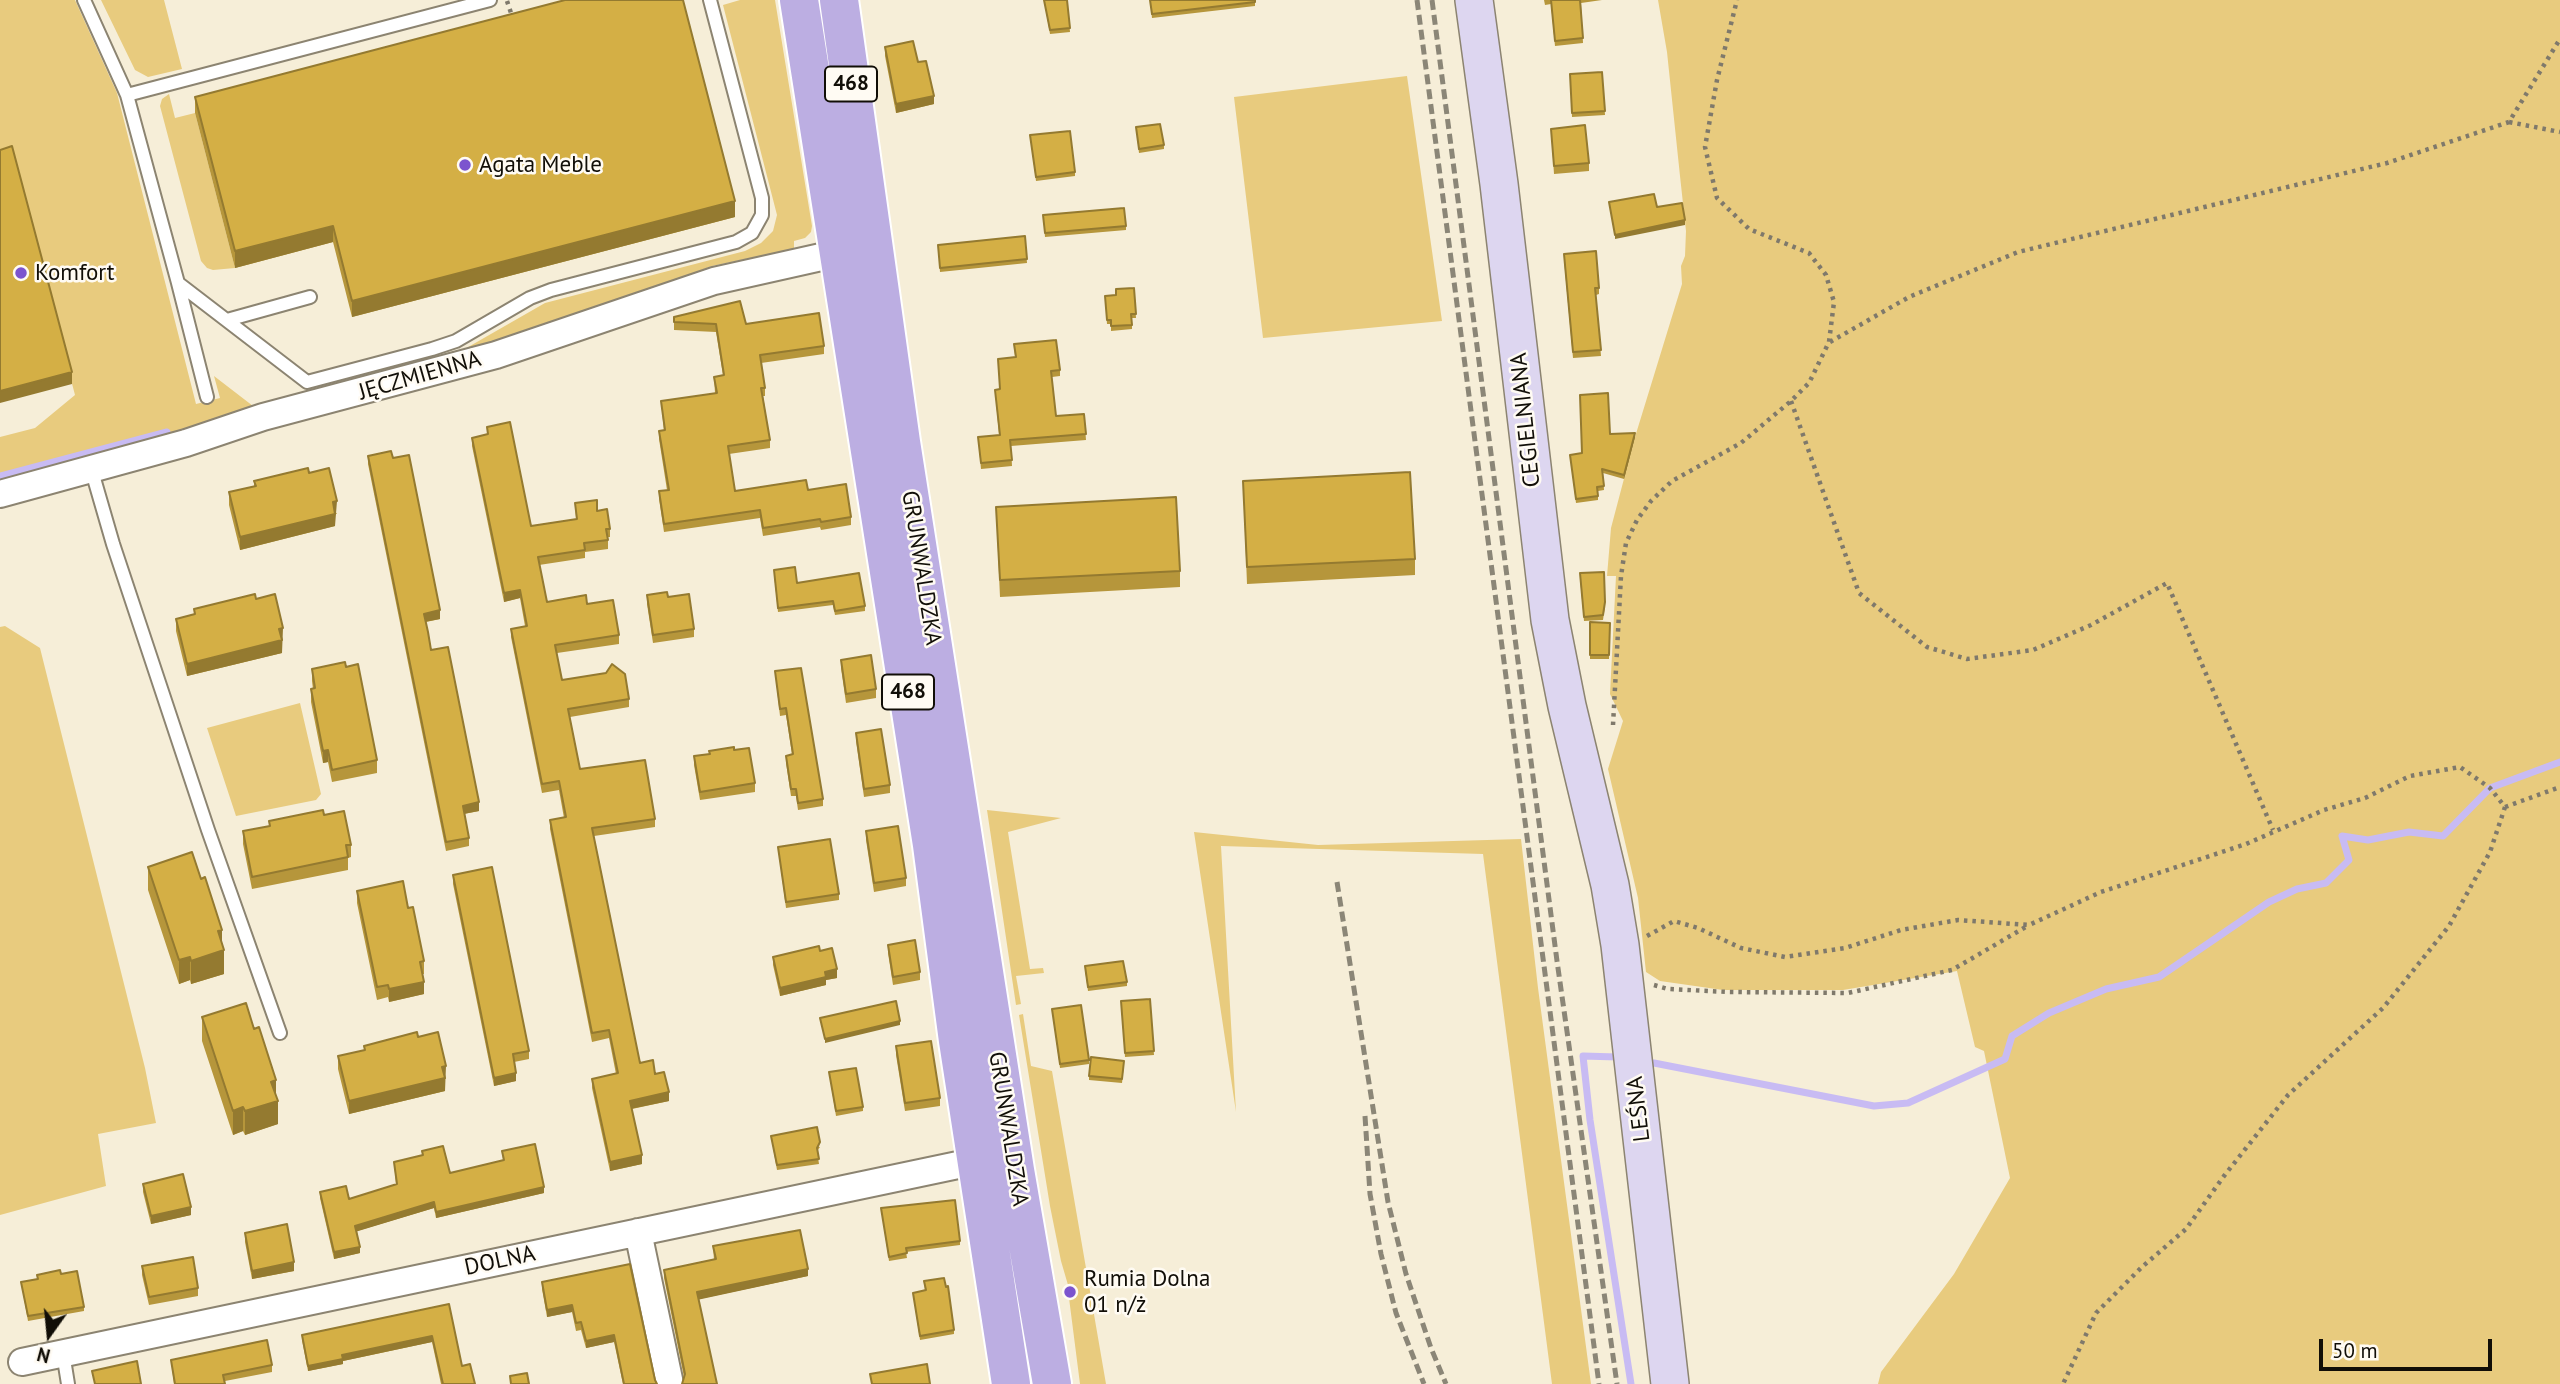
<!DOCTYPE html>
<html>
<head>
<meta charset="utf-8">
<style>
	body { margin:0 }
	#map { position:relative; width:2560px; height:1384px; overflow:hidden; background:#f6eed8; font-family:"PT Sans",sans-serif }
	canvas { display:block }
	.north { position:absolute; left:14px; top:1300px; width:70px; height:70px; -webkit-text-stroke:5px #fffbf3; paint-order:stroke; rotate:195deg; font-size:19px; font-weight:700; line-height:28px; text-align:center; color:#110e07 }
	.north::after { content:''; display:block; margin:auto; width:24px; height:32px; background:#110e07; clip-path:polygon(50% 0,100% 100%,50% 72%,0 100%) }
	.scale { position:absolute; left:2319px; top:1339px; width:173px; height:32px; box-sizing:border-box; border:4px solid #110e07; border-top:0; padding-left:9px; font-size:21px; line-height:24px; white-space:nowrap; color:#110e07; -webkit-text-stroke:5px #fffbf3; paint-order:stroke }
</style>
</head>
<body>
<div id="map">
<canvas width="2560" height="1384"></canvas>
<div class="north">N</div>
<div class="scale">50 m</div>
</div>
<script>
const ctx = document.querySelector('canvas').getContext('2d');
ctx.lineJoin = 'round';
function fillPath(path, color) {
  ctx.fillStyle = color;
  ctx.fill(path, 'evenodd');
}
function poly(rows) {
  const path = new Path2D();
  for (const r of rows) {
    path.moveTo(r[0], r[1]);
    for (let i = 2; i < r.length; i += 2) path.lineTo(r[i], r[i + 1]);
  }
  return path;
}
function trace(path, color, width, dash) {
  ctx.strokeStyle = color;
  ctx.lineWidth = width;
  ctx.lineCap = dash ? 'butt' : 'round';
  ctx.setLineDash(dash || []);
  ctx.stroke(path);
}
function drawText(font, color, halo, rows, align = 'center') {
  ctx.font = font + ' "PT Sans",sans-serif';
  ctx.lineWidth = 5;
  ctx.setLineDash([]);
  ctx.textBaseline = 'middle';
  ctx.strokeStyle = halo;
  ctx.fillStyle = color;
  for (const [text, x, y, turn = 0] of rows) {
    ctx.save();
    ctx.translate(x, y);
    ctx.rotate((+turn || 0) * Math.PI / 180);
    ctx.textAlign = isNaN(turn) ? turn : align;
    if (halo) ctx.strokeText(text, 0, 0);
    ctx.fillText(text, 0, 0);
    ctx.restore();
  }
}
fillPath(poly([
	[0,0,75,0,117,93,196,404,220,398,214,376,253,406,463,350,545,303,745,251,761,243,773,231,777,215,723,5,740,0,775,0,812,226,811,232,805,238,794,241,794,249,712,266,602,309,479,350,215,423,0,480,0,437,35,428,75,395,13,159,0,162],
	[101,0,164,0,182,69,148,77,135,70],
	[1658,0,2560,0,2560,1384,1878,1384,1881,1372,1954,1274,2010,1178,1984,1051,1975,1047,1957,971,1843,990,1723,990,1660,981,1646,972,1638,898,1608,769,1623,721,1610,694,1616,576,1607,576,1611,528,1635,437,1682,284,1681,266,1685,256,1686,231,1680,176,1667,52],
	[1407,76,1442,321,1263,338,1234,97],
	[169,94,175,118,195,113,235,268,213,270,207,268,201,261,160,106,162,99],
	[5,626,40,648,145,1068,156,1123,98,1134,106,1186,0,1215,0,627],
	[300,703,321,794,316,800,236,816,207,728],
	[987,810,1061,818,1008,832,1030,969,1043,968,1044,973,1016,976,1021,1004,1016,1005],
	[1194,832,1318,845,1521,839,1538,988,1591,1384,1552,1384,1483,854,1221,846,1236,1112],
	[1023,1014,1031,1066,1052,1071,1106,1384,1080,1384,1069,1298,1073,1297,1072,1285,1068,1285,1061,1261,1050,1206,1019,1015]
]), '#e8cb7e');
trace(poly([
	[0,476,167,432],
	[1617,1057,1583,1056,1590,1120,1631,1384],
	[1654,1063,1874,1106,1908,1103,2005,1059,2012,1036,2049,1013,2106,989,2159,977,2269,902,2297,889,2326,883,2349,860,2342,836,2368,840,2409,832,2443,836,2490,788,2560,762]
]), '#c8bbf3', 7);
const lane = poly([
	[84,0,127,95,490,0],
	[127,95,178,283,307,382,432,349,456,341,530,298,551,290,736,242,752,233,762,215,762,198,710,0],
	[178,283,207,397],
	[227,320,310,297],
	[91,468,113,544,208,830,280,1033],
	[63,1353,68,1384]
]);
const street = poly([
	[0,494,186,443,263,417,496,355,714,281,839,253],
	[638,1232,670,1384],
	[22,1362,977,1161]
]);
const secondary = poly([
	[1474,0,1499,184,1550,620,1567,706,1610,885,1620,945,1670,1384]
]);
const primary = poly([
	[799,0,932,845,958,1041,1011,1384],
	[839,0,901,442,1015,1170,1052,1384]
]);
trace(lane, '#8c8471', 16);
trace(street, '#8c8471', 30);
trace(secondary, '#8c8471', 40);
trace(primary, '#fff', 42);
trace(poly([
	[507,1,513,19],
	[2509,122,2560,132],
	[1830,342,1909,297,2018,252,2387,163,2509,122,2560,39],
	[1791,401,1859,593,1927,647,1967,659,2033,650,2091,625,2167,583,2273,830],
	[1613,725,1621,576,1626,543,1637,520,1651,501,1672,481,1741,443,1791,401,1809,383,1829,342,1834,302,1826,275,1809,253,1749,229,1717,198,1705,147,1717,80,1737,0],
	[2505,807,2560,787],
	[1647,936,1674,921,1698,928,1741,948,1785,957,1845,948,1901,930,1958,920,2029,925,2101,892,2246,844,2324,810,2365,798,2410,776,2460,767,2490,788,2505,807,2490,852,2449,926,2383,1008,2288,1095,2224,1176,2186,1229,2142,1267,2096,1313,2063,1384],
	[1654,985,1668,989,1729,992,1848,993,1952,970,2029,925]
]), '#7f796b', 4.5, [3.5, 5]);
trace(lane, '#fff', 12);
trace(street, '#fff', 26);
trace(secondary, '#ddd6f0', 37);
trace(primary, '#bcaee2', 38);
trace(poly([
	[1417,0,1599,1384],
	[1432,0,1557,961,1617,1384],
	[1337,882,1388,1202,1406,1274,1431,1348,1446,1384],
	[1365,1116,1370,1194,1381,1254,1396,1313,1424,1384]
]), '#8b8677', 5, [10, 5]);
fillPath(poly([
	[1044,0,1067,0,1070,32,1050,34],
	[1150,0,1255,0,1255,6,1152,18],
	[1544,0,1602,0,1581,3,1583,43,1555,46,1551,4,1545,5],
	[885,47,918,62,934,104,896,113,885,56],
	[1602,72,1605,115,1572,117,1570,74],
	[195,97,735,217,352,317,333,242,235,268,195,113],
	[1136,127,1164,145,1164,149,1139,153],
	[1551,129,1589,163,1589,171,1554,174],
	[1030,135,1075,172,1075,176,1036,181],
	[1043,215,1126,226,1126,230,1045,237],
	[1025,236,1027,263,940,272,938,245],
	[1564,260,1599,288,1599,294,1596,295,1601,356,1573,358],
	[1134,288,1136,318,1132,318,1132,329,1111,331,1111,324,1107,324,1105,296,1116,295],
	[674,317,746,324,824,346,824,354,761,363,765,388,765,396,763,396,770,440,770,448,729,454,735,491,808,490,851,517,851,525,821,530,820,527,763,536,760,518,664,532,659,499,659,491,667,490,659,439,659,431,664,431,661,401,715,393,714,377,723,375,716,332,674,330],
	[1014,344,1060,370,1060,376,1052,377,1056,416,1084,414,1086,440,1011,446,1012,466,981,469,978,437,999,435,995,390,1000,389,1015,357],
	[487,427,531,526,576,519,575,503,597,511,610,529,610,537,608,537,608,549,585,552,585,558,539,565,547,602,587,604,619,635,619,644,557,653,562,680,629,699,629,707,570,717,580,769,655,819,655,827,594,836,640,1063,655,1074,669,1101,632,1109,642,1164,610,1171,592,1088,592,1079,616,1074,609,1038,592,1042,550,829,550,820,564,818,559,790,542,793,511,637,511,629,525,626,520,598,504,602,472,446,472,438,487,435],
	[1610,434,1635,437,1624,479,1603,473,1604,490,1598,491,1598,500,1576,503,1570,455,1582,453],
	[368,456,440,619,426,622,431,650,479,811,464,814,469,838,469,846,446,851,368,464],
	[309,473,337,514,335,514,335,526,240,550,229,505,229,492,254,486,254,481],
	[1243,481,1415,559,1415,575,1247,584],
	[996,507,1180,571,1180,587,1000,597],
	[774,574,865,606,865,611,835,615,833,605,778,612],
	[1580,578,1605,606,1603,620,1584,621],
	[647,595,668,597,694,629,694,637,653,643,647,604],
	[256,599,283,640,282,641,282,653,187,676,176,631,176,619,194,614,194,609],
	[1590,622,1610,623,1609,659,1590,659],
	[841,660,876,689,876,698,846,703,841,668],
	[312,669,377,760,377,773,332,782,328,762,323,763,311,702,311,689,313,689,312,681],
	[775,671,823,799,823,806,798,810,796,796,791,796,786,763,786,756,792,754,786,715,780,716],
	[856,733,890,785,890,793,864,797,856,741],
	[734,750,755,783,755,792,700,800,694,765,694,756],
	[324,815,351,845,351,857,348,858,348,870,252,889,243,844,243,831,269,826,269,821],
	[866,831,906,878,906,886,874,892,866,840],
	[778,847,839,894,839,900,786,908],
	[148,867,224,974,191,984,190,980,179,984,148,890],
	[453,875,529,1051,529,1059,514,1062,516,1081,494,1086,453,884],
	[357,891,408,908,424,961,424,974,422,974,424,994,389,1002,388,997,377,1000,357,903],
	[888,945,920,972,920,980,893,985,888,953],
	[773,957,837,978,826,980,826,985,780,996,773,965],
	[1085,970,1127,982,1127,986,1088,991],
	[1150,999,1154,1055,1125,1057,1121,1001],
	[1052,1009,1089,1060,1089,1064,1060,1068],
	[202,1017,276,1095,278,1124,245,1135,243,1131,233,1135,202,1041],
	[418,1037,446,1079,445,1079,445,1091,349,1114,338,1069,338,1056,364,1050,364,1046],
	[896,1046,940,1098,940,1106,905,1111,896,1055],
	[1124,1065,1122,1083,1089,1080,1089,1076],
	[829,1072,863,1107,863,1111,836,1116],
	[771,1136,820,1147,817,1151,819,1164,777,1170],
	[422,1151,450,1173,503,1160,502,1151,544,1193,436,1218,434,1208,357,1231,360,1253,334,1259,320,1198,320,1192,349,1199,396,1184,394,1162,422,1156],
	[143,1184,191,1215,151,1224,143,1192],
	[881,1208,960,1241,960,1245,906,1252,907,1258,889,1261],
	[245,1233,294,1271,252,1279,245,1242],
	[713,1246,808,1276,699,1299,684,1377,664,1278,664,1270,714,1260],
	[630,1264,655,1380,657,1384,623,1384,614,1342,586,1348,581,1330,576,1331,572,1312,547,1317,542,1289,542,1282],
	[142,1266,198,1288,198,1296,149,1305,142,1275],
	[61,1274,84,1307,84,1311,28,1321,21,1282],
	[924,1281,954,1330,954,1334,920,1340,913,1293,925,1291],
	[449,1304,462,1366,475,1384,441,1384,432,1342,343,1361,343,1364,308,1371,302,1340,302,1335],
	[171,1360,272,1365,272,1372,225,1381,225,1384,174,1384]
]), '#b6963b');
fillPath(poly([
	[934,96,934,104,896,113,896,104],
	[735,201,735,217,352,317,352,301],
	[1685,220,1685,225,1615,239,1615,235],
	[333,226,333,242,235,268,235,251],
	[72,372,72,384,0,403,0,391],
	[1635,433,1635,437,1624,479,1624,475],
	[337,501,335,526,240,550,240,537],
	[520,590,520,598,504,602,504,593],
	[440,610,440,619,424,622,424,614],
	[283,628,282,653,187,676,187,664],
	[328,750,328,762,323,763,323,751],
	[479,802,479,811,463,814,463,806],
	[222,930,222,951,224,950,224,974,191,984,191,961,218,931],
	[190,957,190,980,179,984,179,960],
	[837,969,837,978,826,980,826,985,780,996,780,988,825,972],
	[424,982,424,994,389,1002,389,989],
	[900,1021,900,1025,825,1043,825,1039],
	[446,1066,445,1091,349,1114,349,1101],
	[516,1073,516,1081,494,1086,494,1078],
	[276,1080,276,1101,278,1101,278,1124,245,1135,245,1111,271,1082],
	[669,1092,669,1101,630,1109,630,1101],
	[243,1107,243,1131,233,1135,233,1111],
	[642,1155,642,1164,610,1171,610,1162],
	[544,1187,544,1193,436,1218,436,1212],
	[434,1202,434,1208,355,1232,355,1226],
	[191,1207,191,1215,151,1224,151,1216],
	[360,1247,360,1253,334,1259,334,1252],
	[294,1262,294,1271,252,1279,252,1271],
	[808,1269,808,1276,697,1300,697,1292],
	[572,1305,572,1312,547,1317,547,1310],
	[614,1335,614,1342,586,1348,586,1341],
	[432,1336,432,1342,343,1361,343,1364,308,1371,308,1366,342,1355]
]), '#947a30');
const building = poly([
	[565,0,683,0,735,201,352,301,333,226,235,251,195,97,565,0],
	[1044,0,1067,0,1070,28,1050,30,1044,0],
	[1150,0,1255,0,1255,2,1152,14,1150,0],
	[1551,0,1580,0,1583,38,1555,41,1551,0],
	[913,41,918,62,926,61,934,96,896,104,885,47,913,41],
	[1602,72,1605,111,1572,113,1570,74,1602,72],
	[1160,124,1164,145,1139,149,1136,127,1160,124],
	[1585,125,1589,163,1554,166,1551,129,1585,125],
	[1070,131,1075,172,1036,177,1030,135,1070,131],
	[12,146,72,372,0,391,0,150,12,146],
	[1654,194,1657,207,1682,203,1685,220,1615,235,1609,202,1654,194],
	[1124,208,1126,226,1045,233,1043,215,1124,208],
	[1025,236,1027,259,940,268,938,245,1025,236],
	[1596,251,1599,288,1595,288,1601,350,1573,352,1564,254,1596,251],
	[1134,288,1136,314,1131,314,1132,325,1111,326,1111,320,1107,320,1105,296,1116,295,1116,289,1134,288],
	[740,301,746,324,819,313,824,346,760,355,765,388,761,388,770,440,728,446,735,491,806,480,808,490,846,484,851,517,821,522,820,519,763,528,760,510,664,524,659,491,669,490,659,431,665,430,661,401,717,393,714,377,724,375,716,324,674,322,674,317,740,301],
	[1056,340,1060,370,1051,371,1056,416,1084,414,1086,434,1010,440,1012,460,981,463,978,437,1000,435,995,390,1000,389,998,359,1016,357,1014,344,1056,340],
	[1608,393,1610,434,1635,433,1624,475,1602,469,1604,486,1597,487,1598,496,1576,499,1570,455,1582,453,1580,395,1608,393],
	[510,422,531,526,577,519,575,503,597,500,597,511,607,509,610,529,606,529,608,540,584,543,585,550,538,557,547,602,586,595,587,604,613,600,619,635,555,645,562,680,606,673,612,664,625,674,629,699,568,709,580,769,645,760,655,819,592,828,640,1063,653,1060,655,1074,664,1072,669,1092,630,1101,642,1155,610,1162,592,1079,618,1073,609,1030,592,1033,550,820,566,817,559,781,542,784,511,629,527,626,520,590,504,593,472,438,488,434,487,427,510,422],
	[391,451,393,458,409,455,440,610,424,614,428,632,431,650,448,647,479,802,463,806,469,838,446,842,368,456,391,451],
	[308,468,309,473,329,468,337,501,333,502,335,514,240,537,229,492,256,486,254,481,308,468],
	[1410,472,1415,559,1247,567,1243,481,1410,472],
	[1176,497,1180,571,1000,580,996,507,1176,497],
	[795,567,797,583,859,573,865,606,835,611,833,601,778,608,774,570,795,567],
	[1604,572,1605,602,1603,615,1584,617,1580,573,1604,572],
	[667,592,668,597,689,594,694,629,653,635,647,595,667,592],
	[255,594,256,599,275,594,283,628,279,629,282,640,187,664,176,619,195,614,194,609,255,594],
	[1590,622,1610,623,1609,655,1590,655,1590,622],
	[871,655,876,689,846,694,841,660,871,655],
	[345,662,346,667,358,664,377,760,332,770,328,750,323,751,311,689,315,688,312,669,345,662],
	[801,668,823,799,798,803,796,789,791,789,786,756,793,754,786,708,780,709,775,671,801,668],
	[881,729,890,785,864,789,856,733,881,729],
	[734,747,734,750,749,748,755,783,700,792,694,756,710,754,709,751,734,747],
	[323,810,324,815,344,811,351,845,346,845,348,857,252,877,243,831,270,826,269,821,323,810],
	[898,826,906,878,874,883,866,831,898,826],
	[830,839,839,894,786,902,778,847,830,839],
	[192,852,201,879,205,877,222,930,218,931,224,950,191,961,190,957,179,960,148,867,192,852],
	[492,867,529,1051,513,1054,516,1073,494,1078,453,875,492,867],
	[403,881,408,908,413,907,424,961,420,962,424,982,389,989,388,985,377,987,357,891,403,881],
	[915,940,920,972,893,977,888,945,915,940],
	[819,946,820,951,832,948,837,969,825,972,826,977,780,988,773,957,819,946],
	[1123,961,1127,982,1088,987,1085,966,1123,961],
	[1150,999,1154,1051,1125,1053,1121,1001,1150,999],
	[896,1001,900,1021,825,1039,820,1018,896,1001],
	[246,1003,254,1029,259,1027,276,1080,271,1082,278,1101,245,1111,243,1107,233,1111,202,1017,246,1003],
	[1081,1005,1089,1060,1060,1064,1052,1009,1081,1005],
	[417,1032,418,1037,438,1032,446,1066,442,1067,445,1078,349,1101,338,1056,365,1050,364,1046,417,1032],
	[931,1041,940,1098,905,1103,896,1046,931,1041],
	[1091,1057,1124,1061,1122,1079,1089,1076,1091,1057],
	[856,1068,863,1107,836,1111,829,1072,856,1068],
	[817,1127,820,1142,817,1148,819,1159,777,1165,771,1136,817,1127],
	[535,1144,544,1187,436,1212,434,1202,355,1226,360,1247,334,1252,320,1192,346,1186,349,1199,397,1184,394,1162,423,1155,422,1151,443,1146,450,1173,504,1160,502,1151,535,1144],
	[183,1174,191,1207,151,1216,143,1184,183,1174],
	[955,1200,960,1241,906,1248,907,1253,889,1257,881,1208,955,1200],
	[287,1224,294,1262,252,1271,245,1233,287,1224],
	[800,1230,808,1269,697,1292,717,1384,682,1384,685,1374,664,1270,716,1259,713,1246,800,1230],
	[193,1257,198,1288,149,1297,142,1266,193,1257],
	[630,1264,655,1380,657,1384,624,1384,614,1335,586,1341,581,1322,576,1323,572,1305,547,1310,542,1282,630,1264],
	[60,1270,61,1274,77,1271,84,1307,28,1316,21,1282,38,1279,37,1275,60,1270],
	[944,1278,946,1287,948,1286,954,1330,920,1336,913,1293,926,1290,924,1281,944,1278],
	[449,1304,462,1366,470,1364,475,1384,443,1384,432,1336,342,1355,343,1359,308,1366,302,1335,449,1304],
	[267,1340,272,1365,223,1375,225,1384,175,1384,171,1360,267,1340],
	[137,1361,141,1384,95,1384,92,1371,137,1361],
	[927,1364,930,1384,872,1384,870,1374,927,1364],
	[527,1373,529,1384,511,1384,510,1376,527,1373]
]);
fillPath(building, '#d4af45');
trace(building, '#947a30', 2);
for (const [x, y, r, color] of [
	[465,165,7,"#7c54ce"],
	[21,273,7,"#7c54ce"],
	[1070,1292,7,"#7c54ce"]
]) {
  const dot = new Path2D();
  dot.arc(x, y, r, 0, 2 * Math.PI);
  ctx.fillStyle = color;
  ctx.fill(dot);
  trace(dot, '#fffbf3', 2.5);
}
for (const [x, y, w] of [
	[851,84,52],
	[908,692,52]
]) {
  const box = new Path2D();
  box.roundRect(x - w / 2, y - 17.5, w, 35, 5);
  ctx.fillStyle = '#fffbf3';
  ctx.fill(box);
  trace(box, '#110e07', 2);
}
drawText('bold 21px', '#110e07', null, [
	["468",851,84],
	["468",908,692]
]);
drawText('23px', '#110e07', '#fffbf3', [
	["Agata Meble",479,165],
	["Komfort",35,273],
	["Rumia Dolna",1084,1279],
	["01 n/ż",1084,1305]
], 'left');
drawText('23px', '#110e07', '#fffbf3', [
	["JĘCZMIENNA",420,376,-16],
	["CEGIELNIANA",1526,420,-96],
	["GRUNWALDZKA",921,568,81],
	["LEŚNA",1639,1109,-97],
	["GRUNWALDZKA",1008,1129,81],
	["DOLNA",500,1261,-12]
]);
</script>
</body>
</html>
